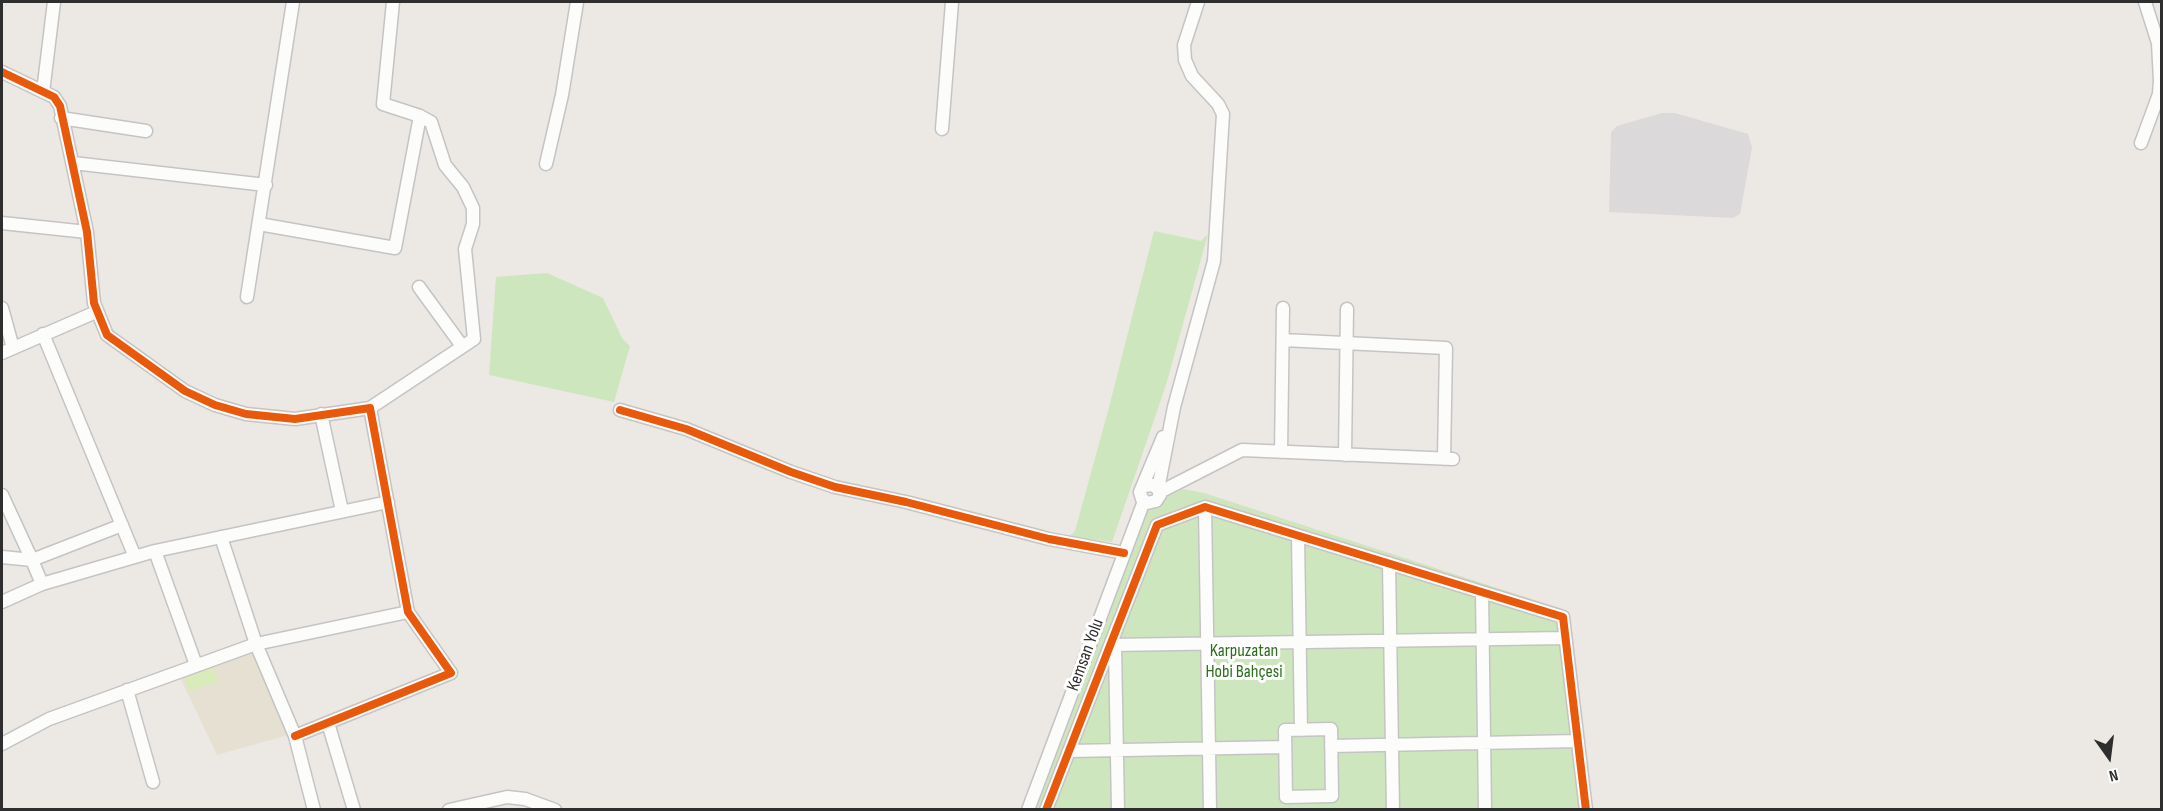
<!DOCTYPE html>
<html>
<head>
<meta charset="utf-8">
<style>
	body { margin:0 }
	#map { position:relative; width:2163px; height:811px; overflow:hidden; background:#ece8e4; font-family:"Sofia Sans Condensed",sans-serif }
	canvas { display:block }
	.frame { position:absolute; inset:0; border:3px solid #2e2e2e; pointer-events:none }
	.north { position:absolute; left:2079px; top:727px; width:60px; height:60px; -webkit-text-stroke:4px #fff; paint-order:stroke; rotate:166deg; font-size:16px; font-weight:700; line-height:24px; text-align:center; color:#2e2e2e }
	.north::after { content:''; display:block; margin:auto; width:21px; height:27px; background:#2e2e2e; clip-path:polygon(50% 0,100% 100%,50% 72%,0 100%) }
</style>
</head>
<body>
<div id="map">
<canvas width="2163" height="811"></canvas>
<div class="frame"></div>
<div class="north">N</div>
</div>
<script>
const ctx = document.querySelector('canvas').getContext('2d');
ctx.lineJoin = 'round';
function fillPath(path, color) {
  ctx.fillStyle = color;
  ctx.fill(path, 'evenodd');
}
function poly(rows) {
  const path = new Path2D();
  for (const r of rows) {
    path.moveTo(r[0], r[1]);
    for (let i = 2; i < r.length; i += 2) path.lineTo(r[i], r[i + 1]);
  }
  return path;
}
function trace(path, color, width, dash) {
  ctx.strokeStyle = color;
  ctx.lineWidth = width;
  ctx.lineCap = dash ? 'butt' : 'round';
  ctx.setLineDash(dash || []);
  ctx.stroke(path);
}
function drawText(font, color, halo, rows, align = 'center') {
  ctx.font = font + ' "Sofia Sans Condensed",sans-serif';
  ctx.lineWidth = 6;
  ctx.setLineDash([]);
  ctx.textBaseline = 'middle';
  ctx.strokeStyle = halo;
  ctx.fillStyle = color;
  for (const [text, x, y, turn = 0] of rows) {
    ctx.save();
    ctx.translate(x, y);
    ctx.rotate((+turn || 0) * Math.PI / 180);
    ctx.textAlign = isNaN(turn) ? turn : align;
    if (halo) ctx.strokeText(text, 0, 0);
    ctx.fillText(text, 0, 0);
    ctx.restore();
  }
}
fillPath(poly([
	[1662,113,1675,113,1748,134,1752,148,1740,214,1733,218,1609,212,1611,132,1617,126]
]), '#dcd9db');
fillPath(poly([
	[247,651,255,655,288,735,217,755,179,675]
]), '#e6e0d3');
fillPath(poly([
	[1154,231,1201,241,1208,234,1166,385,1112,542,1069,537,1075,531,1108,411],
	[547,273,603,298,622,338,630,346,614,402,489,375,496,277],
	[1183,489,1204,493,1559,608,1583,809,1030,810,1147,507]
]), '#cee6be');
fillPath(poly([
	[213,667,218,682,189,691,184,676]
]), '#d9eabb');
const minor = poly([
	[2,72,54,97,60,106,87,232,94,303,107,335,185,391,215,405,246,414,295,419,370,408,408,612,451,673,295,736],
	[43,92,54,2],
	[61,118,146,131],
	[942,129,952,2],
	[2141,143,2159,94,2160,81,2158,43,2145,2],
	[73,163,266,185],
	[546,164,562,95,577,2],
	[2,223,87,232],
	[259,224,395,248,420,116],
	[419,287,462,346],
	[247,297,293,2],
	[2,308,13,348],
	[43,334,135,557],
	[1283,340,1446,348,1444,459],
	[2,353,96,312],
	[370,408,474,339,465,249,473,224,473,208,463,187,445,165,431,122,420,116,383,104,393,2],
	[620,410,686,429,791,472,835,487,906,502,1049,539,1124,553],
	[321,414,342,511],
	[1281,452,1283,308],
	[1345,455,1347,309],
	[1144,486,1153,485,1158,489,1160,495,1156,501,1147,503,1142,499,1140,492,1163,437],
	[1158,489,1174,407,1214,261,1223,114,1218,104,1192,76,1185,60,1184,45,1198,2],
	[1160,492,1242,450,1453,459],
	[2,495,32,560,122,525],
	[1205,507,1210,810],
	[1298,536,1301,730],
	[221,537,256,644,295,736,314,810],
	[155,551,196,665],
	[2,557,32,560,42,584],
	[1389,563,1393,810],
	[1482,592,1485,810],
	[2,602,42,584,155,551,388,502],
	[1111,645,1565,638],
	[1115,647,1118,810],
	[127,690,153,782],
	[328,723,354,810],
	[1331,729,1332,796,1286,797,1285,730,1331,729],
	[2,744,49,719,256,644,408,612],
	[1331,746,1578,741],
	[1069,751,1285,747],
	[449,810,507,797,525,799,555,810],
	[1028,810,1144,501],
	[1046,810,1157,525,1205,507,1563,617,1586,810]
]);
trace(minor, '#c5c4c5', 15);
trace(minor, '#fcfcfb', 12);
trace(poly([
	[2,72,54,97,60,106,87,232,94,303,107,335,185,391,215,405,246,414,295,419,370,408,408,612,451,673,295,736],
	[620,410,686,429,791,472,835,487,906,502,1049,539,1124,553],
	[1046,810,1157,525,1205,507,1563,617,1586,810]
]), '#e8590c', 8);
drawText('18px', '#2c6e1b', '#fff', [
	["Karpuzatan",1244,651],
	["Hobi Bahçesi",1244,672]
]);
drawText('18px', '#2e2e2e', '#fff', [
	["Kemsan Yolu",1086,655,-70]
]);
</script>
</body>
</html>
